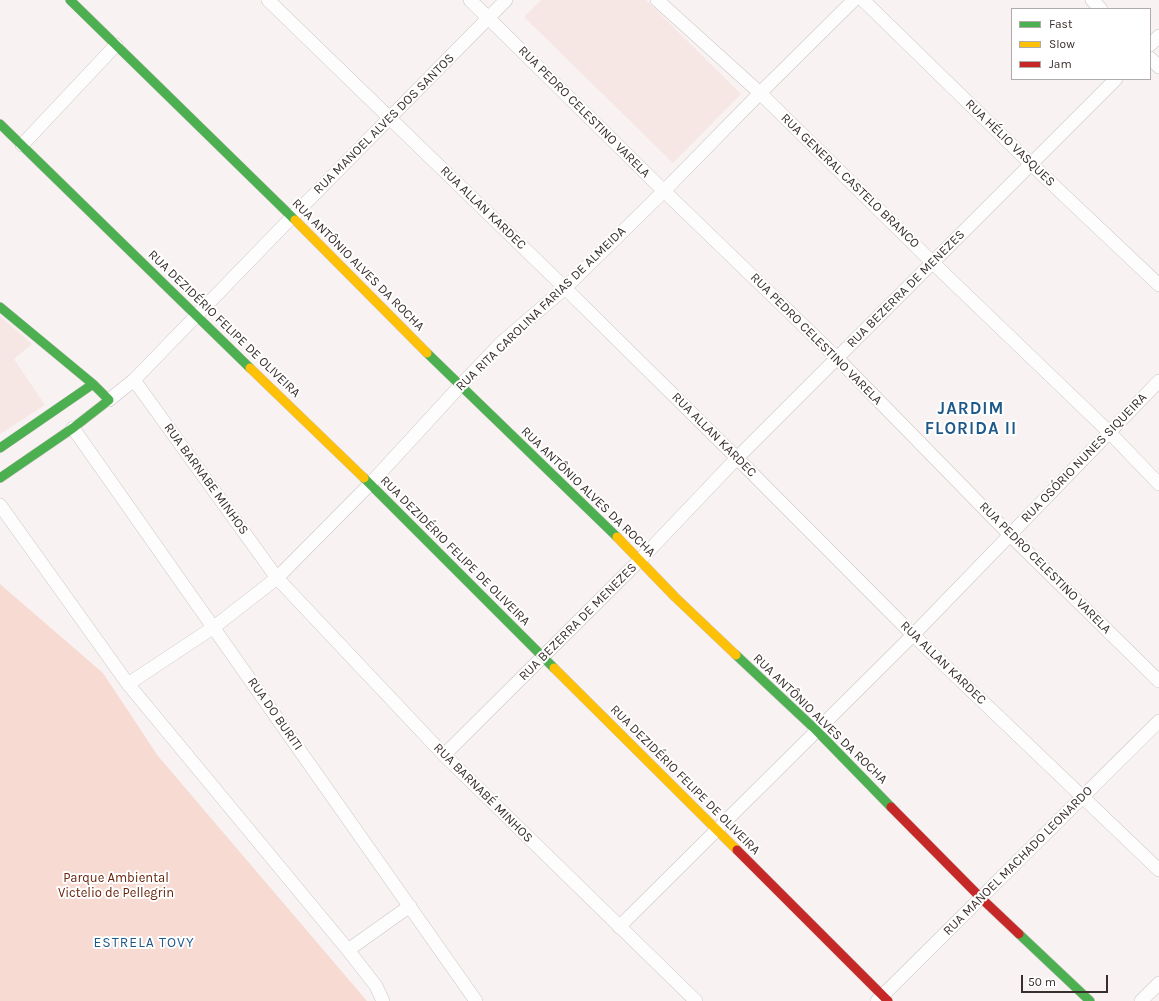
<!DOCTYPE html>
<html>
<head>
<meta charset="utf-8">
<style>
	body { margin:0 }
	#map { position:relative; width:1159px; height:1001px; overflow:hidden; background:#f8f3f2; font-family:Karla,sans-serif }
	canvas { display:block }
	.legend { position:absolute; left:1011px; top:8px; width:140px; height:72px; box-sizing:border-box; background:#fff; border:1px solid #afabaa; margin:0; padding:5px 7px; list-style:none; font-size:12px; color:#382e2b }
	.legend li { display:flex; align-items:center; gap:8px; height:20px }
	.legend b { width:20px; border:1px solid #afabaa }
	.scale { position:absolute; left:1021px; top:975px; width:87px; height:18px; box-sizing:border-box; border:2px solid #382e2b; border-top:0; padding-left:5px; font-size:12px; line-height:14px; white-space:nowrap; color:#382e2b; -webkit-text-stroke:3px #fff; paint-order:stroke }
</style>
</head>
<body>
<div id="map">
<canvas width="1159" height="1001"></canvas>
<ul class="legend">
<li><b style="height:5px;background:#4caf50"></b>Fast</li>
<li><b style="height:5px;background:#ffc107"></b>Slow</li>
<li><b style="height:5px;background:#c62828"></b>Jam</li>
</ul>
<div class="scale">50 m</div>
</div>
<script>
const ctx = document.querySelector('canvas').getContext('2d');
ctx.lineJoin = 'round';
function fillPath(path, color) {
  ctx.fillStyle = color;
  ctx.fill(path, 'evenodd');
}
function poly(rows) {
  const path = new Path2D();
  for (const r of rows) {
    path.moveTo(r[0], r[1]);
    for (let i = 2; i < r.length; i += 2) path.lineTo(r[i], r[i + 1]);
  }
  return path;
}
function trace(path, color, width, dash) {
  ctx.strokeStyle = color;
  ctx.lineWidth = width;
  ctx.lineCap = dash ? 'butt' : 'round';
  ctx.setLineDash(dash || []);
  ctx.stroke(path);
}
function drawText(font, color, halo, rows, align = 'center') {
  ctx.font = font + ' Karla,sans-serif';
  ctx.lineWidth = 4;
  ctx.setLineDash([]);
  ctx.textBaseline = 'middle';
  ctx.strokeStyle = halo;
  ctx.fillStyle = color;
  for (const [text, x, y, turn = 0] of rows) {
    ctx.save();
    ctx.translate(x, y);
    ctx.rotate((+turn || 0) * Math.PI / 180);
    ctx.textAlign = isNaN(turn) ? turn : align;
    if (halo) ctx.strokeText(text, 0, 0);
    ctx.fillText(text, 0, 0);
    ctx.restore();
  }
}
fillPath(poly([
	[541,0,646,0,741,94,673,163,524,17],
	[0,316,32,344,14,359,45,405,0,434]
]), '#f6e7e4');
fillPath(poly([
	[0,584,103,673,158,756,367,1001,0,1001]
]), '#f7dbd3');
const street = poly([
	[268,0,565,288,737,458,913,635,1159,870],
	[470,0,664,191,837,358,1010,535,1159,681],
	[657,0,760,93,932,262,1109,432,1159,484],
	[863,0,1031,164,1159,285],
	[1092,0,1101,9],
	[1150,45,1159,36],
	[1150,58,1159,67],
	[22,145,116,45],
	[134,380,277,578,444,755,696,1001],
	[109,400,134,380,292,217,506,0],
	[73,428,476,1001],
	[0,505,128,684,348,950,376,986,383,1001],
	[128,684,214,627,277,578,370,484,460,386,501,343,565,288,664,191,760,93,854,0],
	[444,755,640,560,737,458,1116,79],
	[619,927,913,635,1159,381],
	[348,950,410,906],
	[877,1001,1159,721],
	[1141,1001,1159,983]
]);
const fast = poly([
	[70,0,295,220],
	[0,124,250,368],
	[0,307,93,384,109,400,73,428,0,478],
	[427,353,617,537],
	[0,448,93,384],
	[364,478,554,668],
	[736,655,816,730,891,807],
	[1019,934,1090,1001]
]);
const slow = poly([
	[295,220,427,353],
	[250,368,364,478],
	[617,537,675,597,736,655],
	[554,668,737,850]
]);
const jam = poly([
	[891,807,981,898,1019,934],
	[737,850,888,1001]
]);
trace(street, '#cbc4c2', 14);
trace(fast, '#cbc4c2', 10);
trace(slow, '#cbc4c2', 10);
trace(jam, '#cbc4c2', 10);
trace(street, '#fefdfd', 13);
trace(fast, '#4caf50', 9);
trace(slow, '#ffc107', 9);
trace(jam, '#c62828', 9);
drawText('13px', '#382e2b', '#fff', [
	["RUA PEDRO CELESTINO VARELA",584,112,45],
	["RUA MANOEL ALVES DOS SANTOS",384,124,-45],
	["RUA HÉLIO VASQUES",1010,143,44],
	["RUA GENERAL CASTELO BRANCO",850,181,44],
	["RUA ALLAN KARDEC",483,208,44],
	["RUA ANTÔNIO ALVES DA ROCHA",358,265,45],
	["RUA BEZERRA DE MENEZES",906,289,-45],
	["RUA RITA CAROLINA FARIAS DE ALMEIDA",541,309,-44],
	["RUA DEZIDÉRIO FELIPE DE OLIVEIRA",224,324,44],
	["RUA PEDRO CELESTINO VARELA",816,339,45],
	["RUA ALLAN KARDEC",714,435,45],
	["RUA OSÓRIO NUNES SIQUEIRA",1084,458,-46],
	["RUA BARNABE MINHOS",206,479,54],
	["RUA ANTÔNIO ALVES DA ROCHA",588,492,44],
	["RUA DEZIDÉRIO FELIPE DE OLIVEIRA",455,551,45],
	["RUA PEDRO CELESTINO VARELA",1045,568,45],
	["RUA BEZERRA DE MENEZES",578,622,-45],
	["RUA ALLAN KARDEC",943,663,44],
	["RUA DO BURITI",275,714,55],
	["RUA ANTÔNIO ALVES DA ROCHA",820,719,44],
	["RUA DEZIDÉRIO FELIPE DE OLIVEIRA",685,780,45],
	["RUA BARNABÉ MINHOS",483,793,45],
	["RUA MANOEL MACHADO LEONARDO",1018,861,-45]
]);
drawText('13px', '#67230b', '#fff', [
	["Parque Ambiental",116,878],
	["Victelio de Pellegrin",116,893]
]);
ctx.letterSpacing = '1px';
drawText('14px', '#1f598a', '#fff', [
	["ESTRELA TOVY",144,943]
]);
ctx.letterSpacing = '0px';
ctx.letterSpacing = '1px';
drawText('bold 17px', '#1f598a', '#fff', [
	["JARDIM",971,409],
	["FLORIDA II",971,429]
]);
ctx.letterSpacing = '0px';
</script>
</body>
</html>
